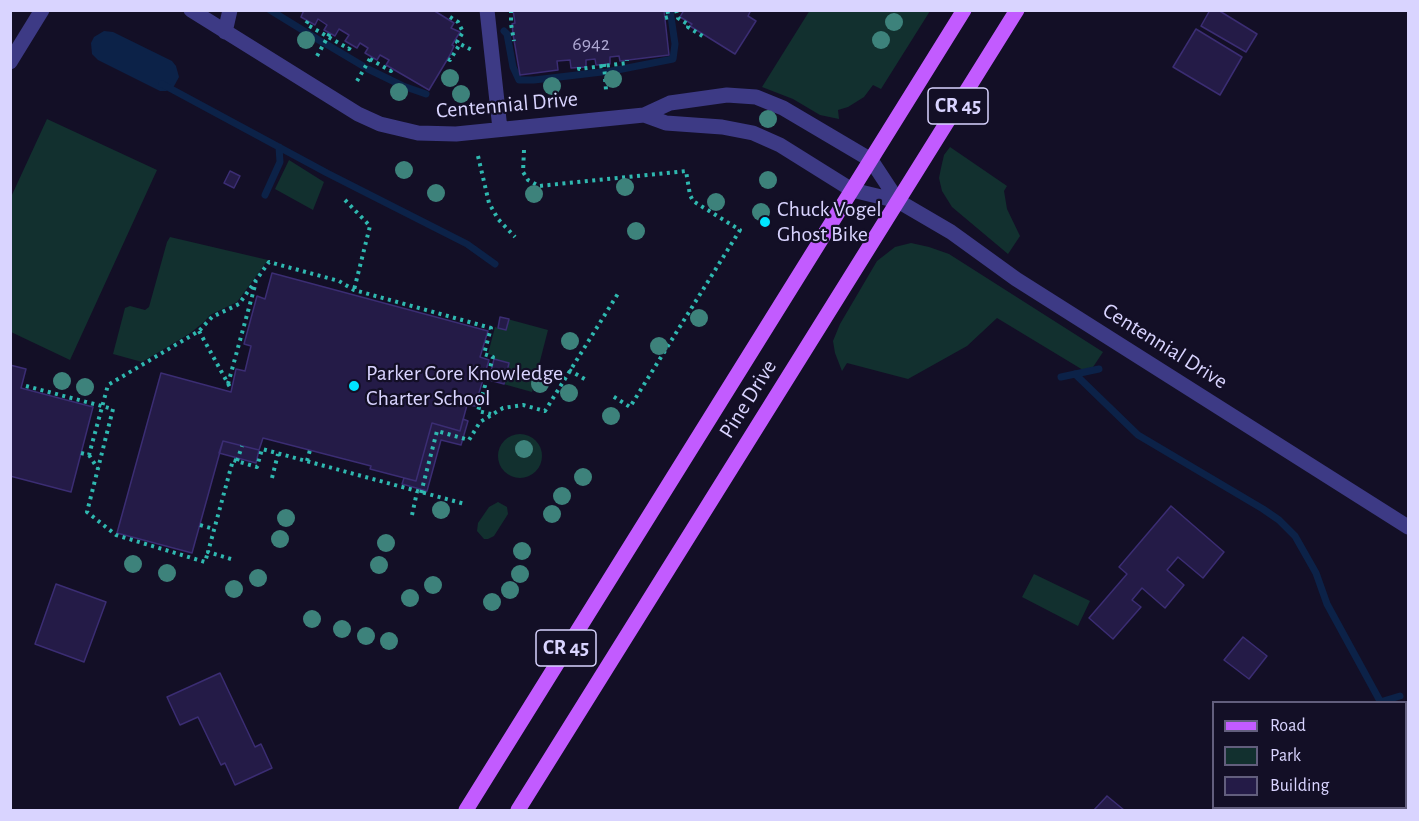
<!DOCTYPE html>
<html>
<head>
<meta charset="utf-8">
<style>
	body { margin:0 }
	#map { position:relative; width:1419px; height:821px; overflow:hidden; background:#130f26; font-family:"Alegreya Sans",sans-serif }
	canvas { display:block }
	.frame { position:absolute; inset:0; border:12px solid #d9d4ff; pointer-events:none }
	.legend { position:absolute; left:1212px; top:701px; width:195px; height:108px; box-sizing:border-box; background:#130f26; border:2px solid #625e7d; margin:0; padding:8px 10px; list-style:none; font-size:18px; color:#d9d4ff }
	.legend li { display:flex; align-items:center; gap:12px; height:30px }
	.legend b { width:30px; border:2px solid #625e7d }
</style>
</head>
<body>
<div id="map">
<canvas width="1419" height="821"></canvas>
<div class="frame"></div>
<ul class="legend">
<li><b style="height:8px;background:#c25bff"></b>Road</li>
<li><b style="height:16px;background:#12302f"></b>Park</li>
<li><b style="height:16px;background:#241b47"></b>Building</li>
</ul>
</div>
<script>
const ctx = document.querySelector('canvas').getContext('2d');
ctx.lineJoin = 'round';
function fillPath(path, color) {
  ctx.fillStyle = color;
  ctx.fill(path, 'evenodd');
}
function poly(rows) {
  const path = new Path2D();
  for (const r of rows) {
    if (r.length === 3) {
      path.moveTo(r[0] + r[2], r[1]);
      path.arc(r[0], r[1], r[2], 0, 2 * Math.PI);
      continue;
    }
    path.moveTo(r[0], r[1]);
    for (let i = 2; i < r.length; i += 2) path.lineTo(r[i], r[i + 1]);
  }
  return path;
}
function trace(path, color, width, dash) {
  ctx.strokeStyle = color;
  ctx.lineWidth = width;
  ctx.lineCap = dash ? 'butt' : 'round';
  ctx.setLineDash(dash || []);
  ctx.stroke(path);
}
function drawText(font, color, halo, rows, align = 'center') {
  ctx.font = font + ' "Alegreya Sans",sans-serif';
  ctx.lineWidth = 4.5;
  ctx.setLineDash([]);
  ctx.textBaseline = 'middle';
  ctx.strokeStyle = halo;
  ctx.fillStyle = color;
  for (const [text, x, y, turn = 0] of rows) {
    ctx.save();
    ctx.translate(x, y);
    ctx.rotate((+turn || 0) * Math.PI / 180);
    ctx.textAlign = isNaN(turn) ? turn : align;
    if (halo) ctx.strokeText(text, 0, 0);
    ctx.fillText(text, 0, 0);
    ctx.restore();
  }
}
fillPath(poly([
	[810,10,912,11,930,11,881,89,873,85,864,97,848,107,838,110,839,119,820,115,793,99,762,87],
	[47,119,157,170,70,360,11,332,11,197],
	[950,147,1007,186,1004,191,1007,209,1020,236,1008,254,952,207,942,191,939,178,941,168,944,155],
	[289,160,324,182,313,210,275,189],
	[170,237,268,260,237,302,210,315,204,322,189,334,142,362,113,354,125,308,130,306,145,310,149,307,167,242],
	[911,243,929,247,949,254,1103,352,1093,367,1083,370,997,318,967,346,908,379,847,363,842,371,835,353,833,341,840,324,877,261,895,247],
	[500,317,548,330,532,392,489,380,495,356,488,354,495,327,498,328],
	[520,456,22],
	[498,502,507,507,508,514,494,536,488,539,484,539,477,531,478,523,489,507],
	[1034,574,1090,601,1078,626,1022,597]
]), '#12302f');
fillPath(poly([
	[104,31,113,32,172,61,176,66,179,77,173,88,166,91,160,91,98,60,92,54,91,43,94,37]
]), '#0c2248');
trace(poly([
	[270,10,322,42],
	[504,31,507,34,513,67,519,80,534,80,602,72],
	[326,44,363,66],
	[368,69,403,86,426,94],
	[607,72,673,59,675,44,670,10],
	[162,84,327,173,467,244,495,264],
	[265,195,280,162,279,147],
	[1075,374,1138,435,1263,509,1279,520,1295,536,1316,573,1327,604,1380,701,1383,702],
	[1061,377,1099,369],
	[1380,702,1400,696]
]), '#0c2248', 7);
const building = poly([
	[304,10,433,10,454,23,451,28,460,32,452,45,454,46,450,55,429,90,386,65,389,60,380,55,377,60,365,53,368,48,360,43,357,48,345,41,349,35,339,29,335,36,324,30,327,25,318,19,315,25,301,17,304,10],
	[513,10,664,10,669,55,620,61,619,56,610,57,610,64,596,65,595,59,586,60,586,67,571,68,570,60,557,61,558,70,520,75,513,34,512,24,515,23,513,10],
	[684,10,751,10,748,16,756,21,735,54,690,26,692,24,680,17,684,10],
	[1210,10,1218,10,1257,34,1246,52,1201,26,1210,10],
	[1196,29,1242,57,1220,95,1173,67,1196,29],
	[230,171,240,176,234,188,224,183,230,171],
	[272,273,488,331,480,357,489,360,475,406,467,405,460,431,432,423,416,481,370,469,371,466,263,438,259,450,223,441,192,553,117,533,161,373,231,392,236,369,245,371,251,346,244,344,257,296,265,299,272,273],
	[500,317,509,319,506,330,498,328,500,317],
	[494,359,509,363,504,384,489,380,494,359],
	[10,365,26,369,21,388,93,407,71,492,10,476,10,365],
	[463,419,468,421,461,445,441,440,427,491,402,484,404,478,416,481,432,423,460,431,463,419],
	[223,441,259,450,256,463,219,453,223,441],
	[1171,506,1224,552,1203,578,1178,557,1167,570,1184,585,1165,608,1142,588,1132,600,1141,607,1113,639,1089,618,1127,574,1119,567,1171,506],
	[56,584,106,602,84,662,35,644,56,584],
	[1243,637,1267,656,1249,679,1224,660,1243,637],
	[220,673,255,747,261,744,272,768,235,785,225,763,221,765,198,717,180,725,167,697,220,673],
	[1107,796,1124,810,1094,810,1107,796]
]);
fillPath(building, '#241b47');
trace(building, '#3b2d73', 1.5);
trace(poly([
	[511,10,511,24,514,41],
	[676,10,678,18,689,25,688,27,704,37,705,36],
	[450,17,458,22,463,32,457,42,460,44],
	[665,18,669,17,667,10],
	[308,21,306,24,349,49,351,45],
	[317,56,330,33],
	[370,59,391,71,392,69],
	[448,59,450,60,460,44,474,51],
	[604,64,606,90],
	[579,67,579,69,627,63,627,60],
	[357,81,371,57],
	[524,150,523,172,528,180,539,186,686,171,690,195,693,201,740,230,630,407,611,395],
	[478,156,489,203,498,219,515,237],
	[345,200,370,226,354,290],
	[199,331,231,389],
	[569,370,588,381],
	[228,384,256,282],
	[26,386,113,409,87,512,116,535,205,562,208,552],
	[81,453,89,455,108,385,199,331,212,317,239,304,269,262,339,281,354,290,491,328,484,354,493,357,478,411,491,414],
	[89,455,98,469],
	[237,461,242,446],
	[307,461,310,450],
	[272,478,278,454],
	[421,493,437,431,469,440,480,422,503,408,523,405,545,411,619,292],
	[412,515,417,492],
	[200,525,214,529],
	[231,559,208,552,233,460,257,467,262,449,465,504]
]), '#2fb8b0', 4, [3, 4.5]);
trace(poly([
	[191,10,358,114,380,124,418,133,456,134,644,115,670,103,727,95,756,97,783,108,871,160,898,201],
	[487,10,500,129],
	[225,32,230,10],
	[10,62,42,10],
	[644,115,666,123,722,127,753,133,780,145,852,190,898,201,951,232,1016,279,1408,527],
	[1406,752,1408,747],
	[1369,810,1371,808]
]), '#3d3a85', 15);
trace(poly([
	[466,810,964,10],
	[518,810,1017,10]
]), '#c25bff', 15);
ctx.fillStyle = '#3d827b';
for (const [x, y] of [
	[894,22],
	[306,40],
	[881,40],
	[450,78],
	[613,79],
	[552,86],
	[399,92],
	[461,94],
	[768,119],
	[404,170],
	[768,180],
	[625,187],
	[436,193],
	[534,194],
	[716,202],
	[761,212],
	[636,231],
	[699,318],
	[570,341],
	[659,346],
	[62,381],
	[540,384],
	[85,387],
	[569,393],
	[611,416],
	[524,449],
	[583,477],
	[562,496],
	[441,510],
	[552,514],
	[286,518],
	[280,539],
	[386,543],
	[522,551],
	[133,564],
	[379,565],
	[167,573],
	[520,574],
	[258,578],
	[433,585],
	[234,589],
	[510,590],
	[410,598],
	[492,602],
	[312,619],
	[342,629],
	[366,636],
	[389,641]
]) {
  ctx.beginPath();
  ctx.arc(x, y, 9, 0, 2 * Math.PI);
  ctx.fill();
}
for (const [x, y, r, color] of [
	[765,222,6,"#00e5ff"],
	[354,386,6,"#00e5ff"]
]) {
  const dot = new Path2D();
  dot.arc(x, y, r, 0, 2 * Math.PI);
  ctx.fillStyle = color;
  ctx.fill(dot);
  trace(dot, '#130f26', 2);
}
drawText('20px', '#aca6d1', null, [
	["6942",591,44]
]);
for (const [x, y, w] of [
	[958,106,60],
	[566,648,60]
]) {
  const box = new Path2D();
  box.roundRect(x - w / 2, y - 18, w, 36, 4.5);
  ctx.fillStyle = '#130f26';
  ctx.fill(box);
  trace(box, '#d9d4ff', 1.5);
}
drawText('bold 21px', '#d9d4ff', null, [
	["CR 45",958,106],
	["CR 45",566,648]
]);
drawText('22px', '#d9d4ff', '#130f26', [
	["Centennial Drive",507,105,-5],
	["Centennial Drive",1165,346,32],
	["Pine Drive",748,399,-58]
]);
drawText('22px', '#d9d4ff', '#130f26', [
	["Chuck Vogel",777,209],
	["Ghost Bike",777,234],
	["Parker Core Knowledge",366,373],
	["Charter School",366,398]
], 'left');
</script>
</body>
</html>
